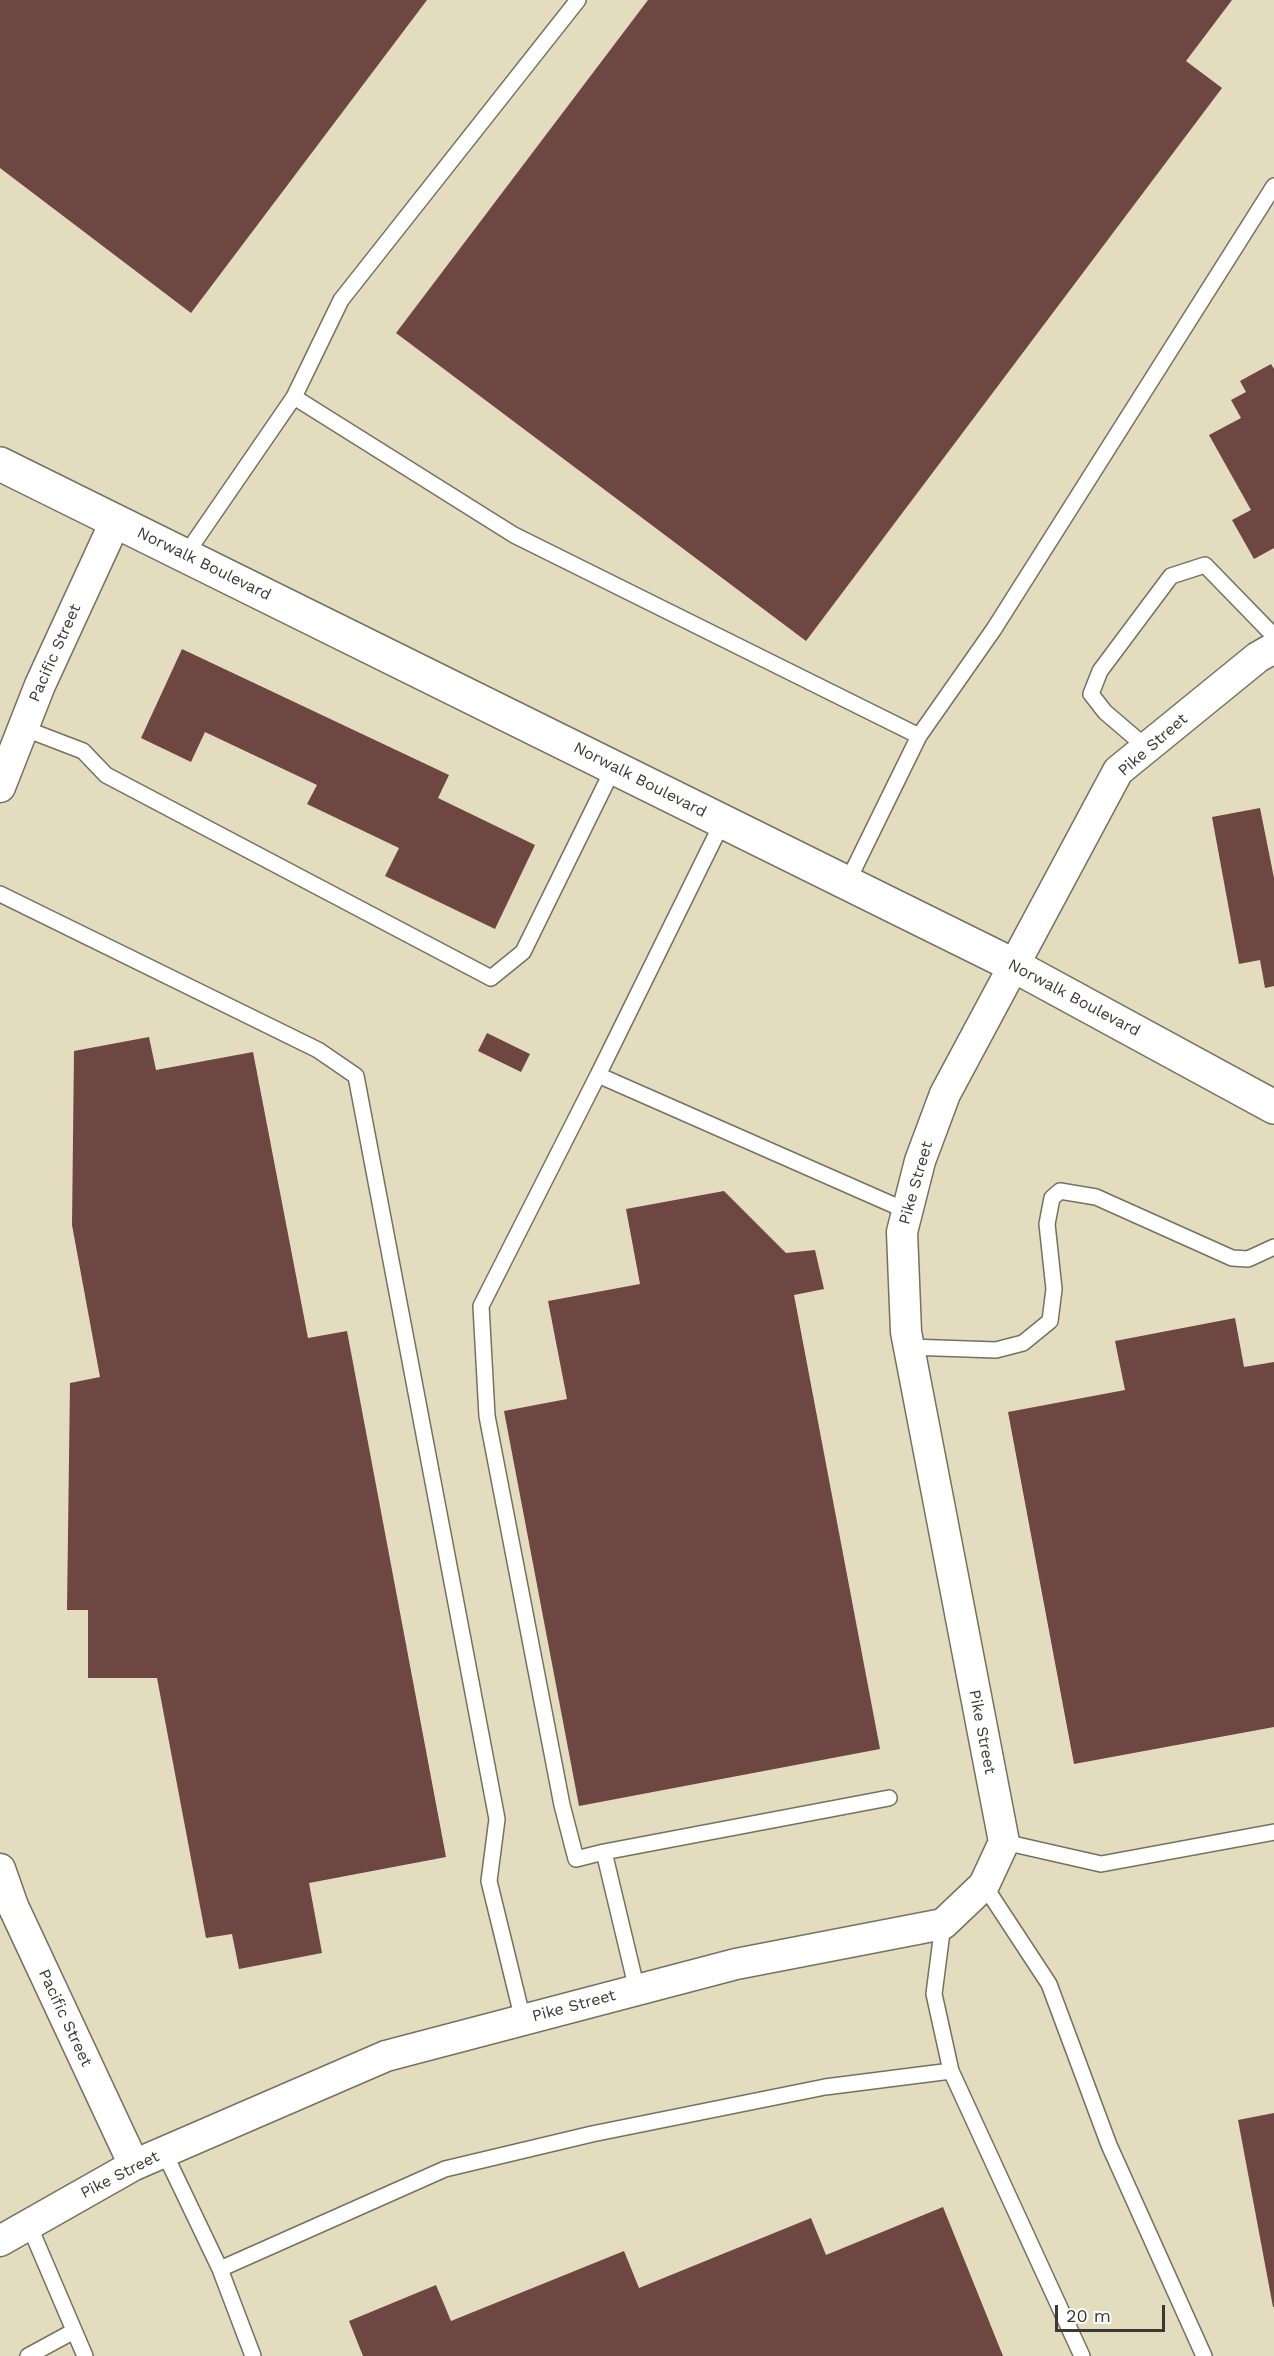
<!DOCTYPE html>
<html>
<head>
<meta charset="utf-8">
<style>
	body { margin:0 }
	#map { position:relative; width:1274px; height:2356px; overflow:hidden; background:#eae5d0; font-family:"Work Sans",sans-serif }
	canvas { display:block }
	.scale { position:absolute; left:1055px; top:2305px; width:110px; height:27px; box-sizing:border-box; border:3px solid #3b3931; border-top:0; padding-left:8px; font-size:18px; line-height:21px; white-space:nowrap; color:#3b3931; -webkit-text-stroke:4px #fff; paint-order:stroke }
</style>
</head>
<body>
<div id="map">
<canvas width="1274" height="2356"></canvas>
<div class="scale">20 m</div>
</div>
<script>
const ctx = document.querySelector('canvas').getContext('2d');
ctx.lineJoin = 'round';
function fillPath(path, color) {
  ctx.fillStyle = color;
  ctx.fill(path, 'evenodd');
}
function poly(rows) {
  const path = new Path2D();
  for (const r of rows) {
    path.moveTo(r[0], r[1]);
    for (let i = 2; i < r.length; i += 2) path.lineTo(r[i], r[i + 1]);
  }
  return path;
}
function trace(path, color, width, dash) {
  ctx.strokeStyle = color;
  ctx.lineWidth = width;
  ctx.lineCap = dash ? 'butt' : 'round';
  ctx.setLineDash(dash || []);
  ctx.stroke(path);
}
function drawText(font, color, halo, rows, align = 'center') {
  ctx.font = font + ' "Work Sans",sans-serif';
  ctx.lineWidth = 6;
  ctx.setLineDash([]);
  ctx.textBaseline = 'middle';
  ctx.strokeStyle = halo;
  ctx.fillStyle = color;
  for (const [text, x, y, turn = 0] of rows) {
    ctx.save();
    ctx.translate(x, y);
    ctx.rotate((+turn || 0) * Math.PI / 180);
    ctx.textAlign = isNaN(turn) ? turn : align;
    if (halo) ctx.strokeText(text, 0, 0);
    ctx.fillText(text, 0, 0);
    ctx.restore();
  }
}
fillPath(poly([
	[0,0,1274,0,1274,2356,0,2356]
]), '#e3dcbf');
fillPath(poly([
	[0,0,427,0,191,313,0,168],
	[648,0,1232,0,1186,61,1222,88,806,641,396,333],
	[1271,364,1274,369,1274,548,1254,559,1232,520,1251,510,1209,435,1241,418,1231,400,1246,392,1240,381],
	[182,649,449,775,438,798,535,845,495,929,385,876,399,848,307,804,317,785,205,732,191,762,141,738],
	[1260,808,1274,878,1274,986,1265,988,1260,960,1239,964,1212,817],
	[487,1033,530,1054,521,1072,478,1051],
	[149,1037,156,1070,253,1052,308,1338,347,1331,446,1857,309,1883,322,1953,239,1969,232,1934,206,1938,157,1678,88,1678,88,1610,67,1610,70,1383,100,1377,72,1225,74,1051],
	[724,1191,786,1253,815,1250,824,1289,794,1295,880,1749,579,1806,504,1411,567,1399,548,1301,640,1284,626,1209],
	[1235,1318,1244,1367,1274,1362,1274,1727,1074,1764,1008,1412,1125,1390,1115,1341],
	[1274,2113,1274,2307,1273,2307,1238,2120],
	[943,2207,1003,2356,363,2356,349,2321,436,2285,451,2321,624,2251,639,2288,811,2218,826,2255]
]), '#6e4642');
const service = poly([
	[294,397,341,300,578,0],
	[186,554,294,397,514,535,919,736,847,883],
	[23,728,83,751,106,775,491,978,523,952,614,767],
	[919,736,994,629,1274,186],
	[1147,748,1105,712,1091,694,1100,671,1171,576,1205,565,1274,636],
	[723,821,598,1075,907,1211],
	[0,894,318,1050,356,1076,497,1819,489,1881,523,2020],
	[598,1075,481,1306,487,1416,562,1805,576,1859,604,1852],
	[909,1347,996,1350,1023,1343,1050,1321,1054,1289,1047,1224,1052,1198,1060,1191,1096,1197,1232,1258,1248,1259,1274,1247],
	[1004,1842,1101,1864,1274,1832],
	[984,1885,1049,1984,1109,2145,1204,2356],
	[637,1990,604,1852,889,1798],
	[951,2071,1082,2356],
	[164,2152,220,2269],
	[29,2225,85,2356],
	[28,2356,74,2331],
	[253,2356,220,2269,445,2169,592,2134,825,2087,951,2071,934,1994,943,1924]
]);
const minor = poly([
	[0,787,40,685,116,520],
	[0,1869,13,1906,134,2165],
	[0,2241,134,2165,386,2056,736,1964,943,1924,984,1885,1004,1842,906,1332,902,1232,920,1161,945,1094,1118,771,1258,657,1274,648]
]);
const secondary = poly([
	[0,464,1013,965,1274,1107]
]);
trace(service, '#76715e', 18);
trace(minor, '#76715e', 33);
trace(secondary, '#76715e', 36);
trace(service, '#fff', 15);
trace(minor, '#fff', 30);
trace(secondary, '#fff', 33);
drawText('16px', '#3b3931', '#fff', [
	["Norwalk Boulevard",204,564,26],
	["Pacific Street",55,653,-66],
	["Pike Street",1153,745,-41],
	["Norwalk Boulevard",640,780,27],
	["Norwalk Boulevard",1074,998,28],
	["Pike Street",916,1183,-74],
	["Pike Street",982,1732,79],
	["Pike Street",574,2006,-15],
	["Pacific Street",65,2018,65],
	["Pike Street",120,2175,-27]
]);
</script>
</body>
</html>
